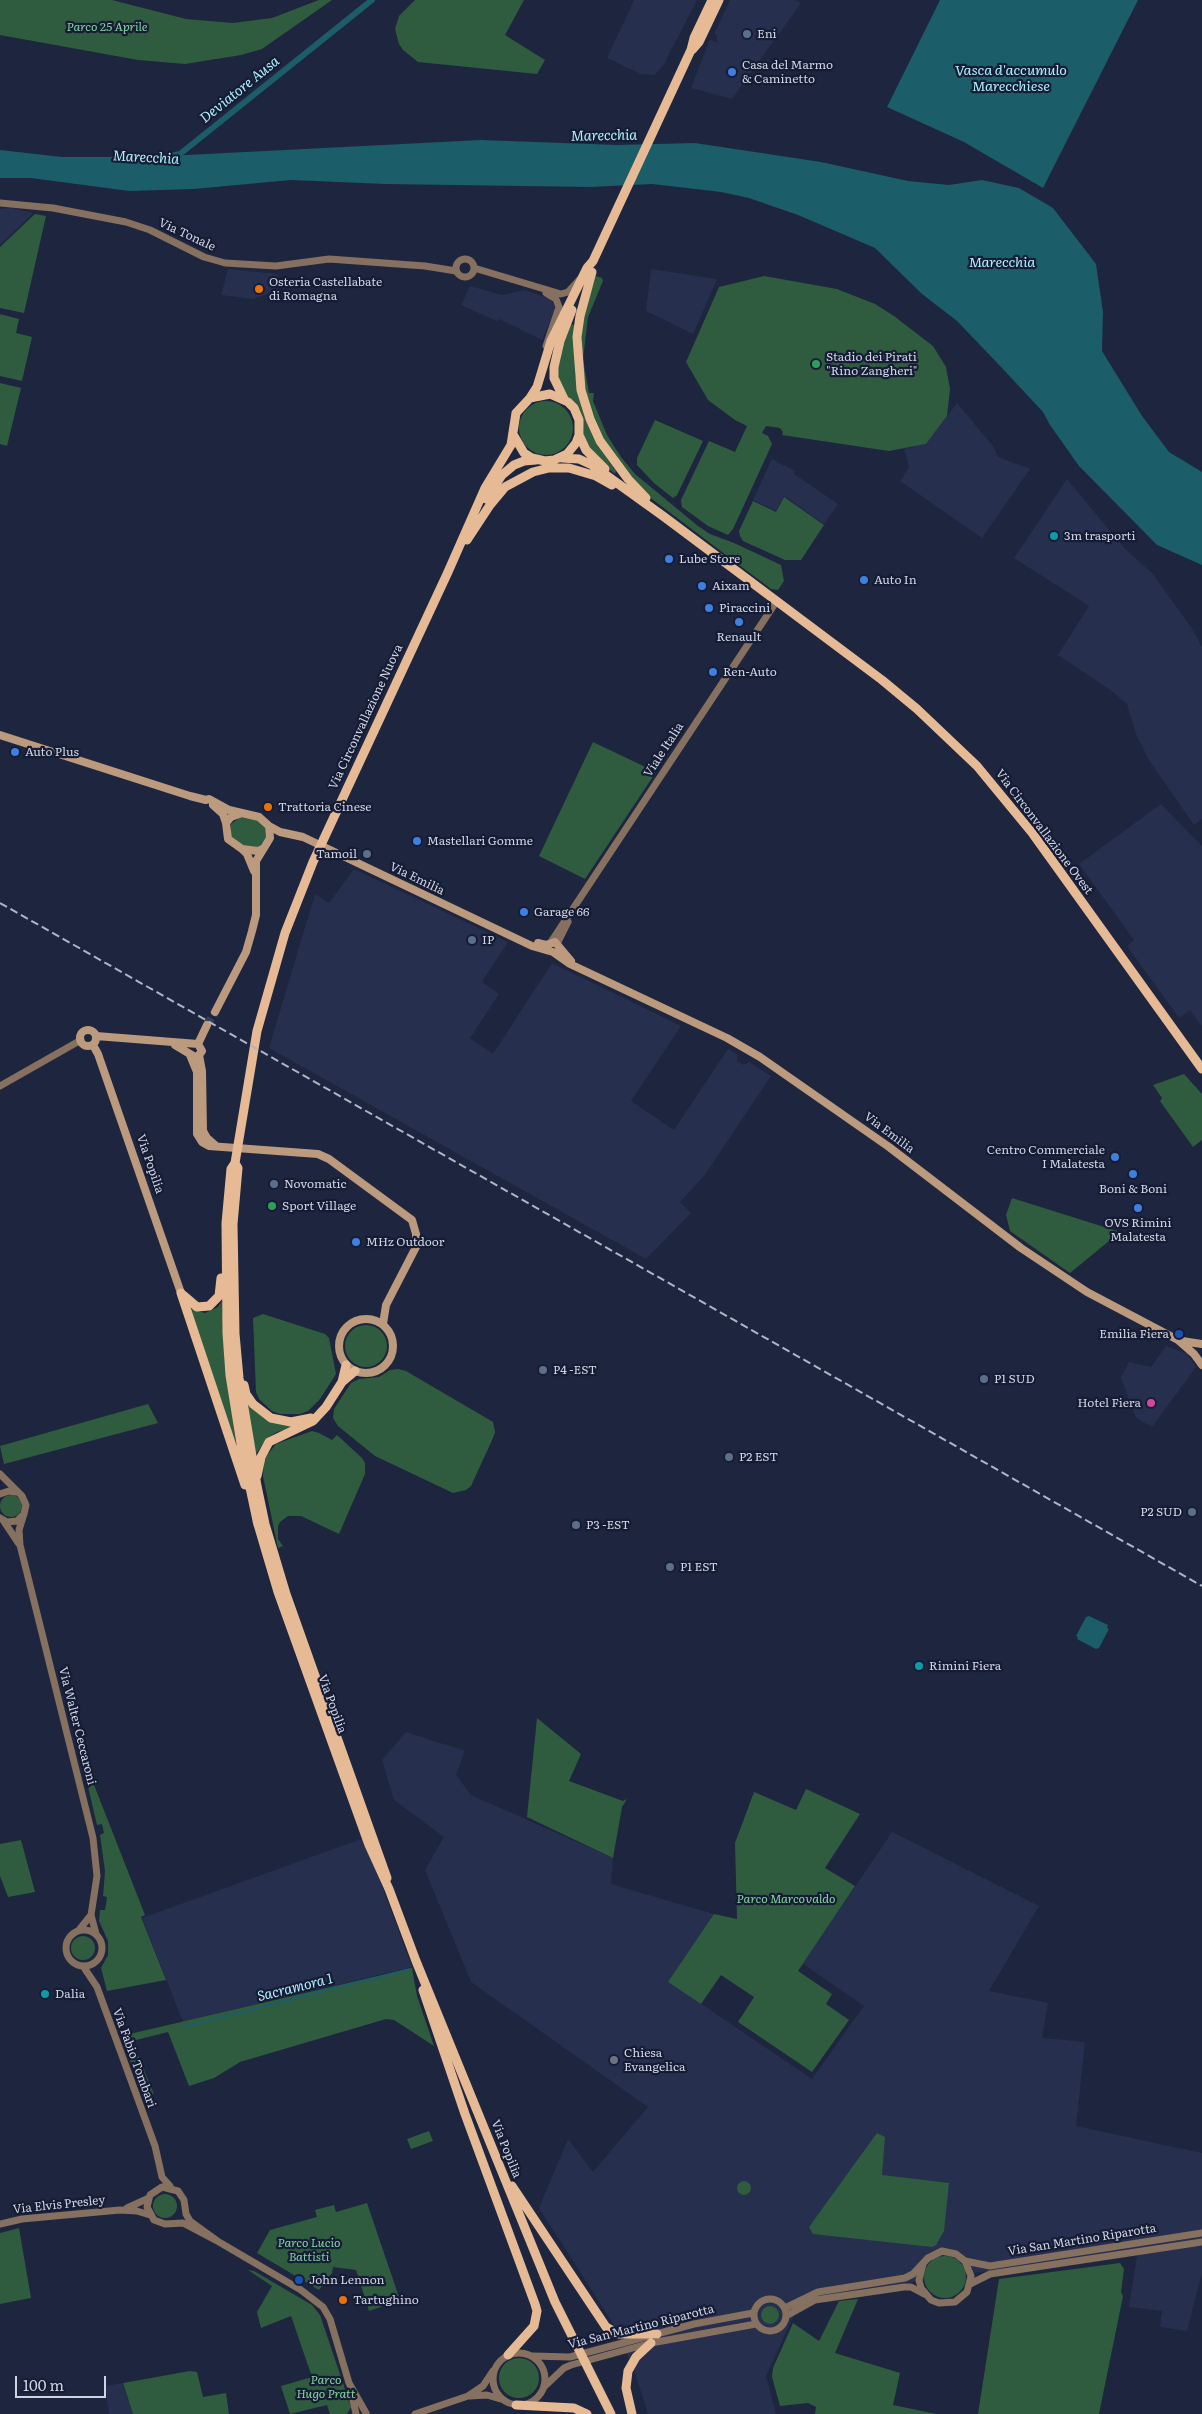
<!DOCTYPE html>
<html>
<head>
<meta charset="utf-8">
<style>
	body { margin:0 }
	#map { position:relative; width:1202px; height:2414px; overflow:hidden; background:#1e253e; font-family:Literata,serif }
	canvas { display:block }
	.scale { position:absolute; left:15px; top:2376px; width:91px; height:22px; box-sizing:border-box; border:2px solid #ced4e4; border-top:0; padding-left:6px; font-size:15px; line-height:18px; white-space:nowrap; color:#ced4e4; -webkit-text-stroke:4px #151c34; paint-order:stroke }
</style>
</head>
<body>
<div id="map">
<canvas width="1202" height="2414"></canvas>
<div class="scale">100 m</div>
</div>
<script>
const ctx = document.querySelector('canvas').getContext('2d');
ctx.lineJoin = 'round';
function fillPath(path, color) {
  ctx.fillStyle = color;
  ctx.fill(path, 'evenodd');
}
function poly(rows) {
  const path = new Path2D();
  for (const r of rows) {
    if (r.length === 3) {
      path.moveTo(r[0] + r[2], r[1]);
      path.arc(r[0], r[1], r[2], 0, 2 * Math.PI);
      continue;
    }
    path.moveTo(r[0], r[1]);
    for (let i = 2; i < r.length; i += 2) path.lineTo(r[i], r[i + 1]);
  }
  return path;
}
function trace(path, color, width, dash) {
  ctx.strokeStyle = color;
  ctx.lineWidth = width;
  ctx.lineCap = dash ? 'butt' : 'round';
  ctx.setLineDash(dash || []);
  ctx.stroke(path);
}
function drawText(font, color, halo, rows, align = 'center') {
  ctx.font = font + ' Literata,serif';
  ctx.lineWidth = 4.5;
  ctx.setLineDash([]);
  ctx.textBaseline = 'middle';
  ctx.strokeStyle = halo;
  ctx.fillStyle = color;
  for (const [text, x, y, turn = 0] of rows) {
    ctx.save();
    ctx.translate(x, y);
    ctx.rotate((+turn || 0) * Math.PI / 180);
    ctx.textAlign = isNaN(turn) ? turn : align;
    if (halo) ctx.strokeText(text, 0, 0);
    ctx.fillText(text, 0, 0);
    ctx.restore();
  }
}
fillPath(poly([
	[634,0,697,0,663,66,654,75,641,74,607,58],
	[730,0,795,0,801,3,732,99,691,88,710,39,717,43,717,35,714,34],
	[12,208,33,213,0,245,0,209],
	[228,269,277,274,279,278,272,293,252,299,221,295],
	[651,269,717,279,693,334,646,311],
	[470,286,502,295,525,290,550,299,554,304,554,312,542,340,499,319,497,321,461,305],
	[957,403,993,446,998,457,1030,469,982,538,900,481,909,467,904,449,926,444],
	[772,459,795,471,794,474,838,504,824,524,784,496,776,511,753,500],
	[1067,479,1126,550,1152,573,1191,627,1202,647,1202,819,1194,825,1149,760,1136,734,1127,704,1113,692,1058,655,1089,606,1014,558],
	[1161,804,1202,846,1202,1026,1190,1010,1179,1018,1127,946,1134,940,1079,864],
	[354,869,508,942,482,982,499,994,470,1038,493,1054,552,963,681,1026,631,1101,674,1130,728,1049,737,1054,737,1061,744,1065,749,1062,771,1076,704,1176,680,1202,691,1213,646,1259,269,1048,315,894,329,903],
	[1166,1346,1187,1354,1196,1367,1152,1427,1136,1418,1121,1378,1129,1362,1151,1367],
	[406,1732,465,1751,456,1775,471,1795,613,1858,611,1884,714,1914,669,1982,812,2079,864,2006,803,1964,892,1832,1039,1906,989,1991,1048,2003,1042,2038,1085,2042,1076,2126,1202,2153,1202,2273,1187,2331,1160,2327,1162,2311,1129,2307,1138,2249,865,2289,800,2302,766,2376,776,2414,648,2414,635,2373,612,2322,539,2208,568,2139,593,2172,648,2107,471,1982,425,1870,444,1837,394,1800,382,1760],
	[364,1838,412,1967,183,2022,142,1918],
	[122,2383,133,2414,109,2414,105,2386]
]), '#262f4e');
fillPath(poly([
	[0,0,112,0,186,19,233,23,272,18,319,0,332,0,262,49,241,55,185,64,138,60,0,35],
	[415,0,524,0,505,35,545,60,537,74,418,62,403,50,399,44,395,29,399,16],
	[35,214,46,216,24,313,0,308,0,247],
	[596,276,602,278,603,281,588,317,583,359,589,393,594,393,593,401,607,435,621,457,635,474,698,526,710,534,734,543,781,565,784,581,778,590,771,589,652,499,636,486,601,441,582,384,581,320],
	[764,276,837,289,875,304,894,316,933,346,946,367,950,389,947,416,926,444,889,451,782,435,783,432,780,428,766,426,762,433,768,436,772,444,733,529,728,535,708,526,682,507,681,500,709,441,735,452,747,426,735,420,708,400,686,362,719,287],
	[0,314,19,319,16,333,32,337,22,381,0,376],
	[570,324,574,325,575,375,585,418,596,443,616,471,615,474,593,455,584,438,583,423,559,387,557,361],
	[0,383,21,388,7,446,0,444],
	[546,428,27],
	[655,420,703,441,677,495,673,498,654,483,637,465,637,458],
	[784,497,824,525,801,560,785,560,743,541,740,536,739,531,753,501,776,512],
	[593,742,656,772,585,879,539,856],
	[242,816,259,821,265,828,266,837,261,845,257,847,243,846,231,837,231,824],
	[1184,1074,1202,1094,1202,1140,1193,1147,1160,1101,1162,1098,1153,1085],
	[1012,1198,1120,1232,1070,1273,1010,1231,1006,1215],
	[222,1301,227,1375,236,1444,235,1444,188,1308,205,1313,218,1307],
	[263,1314,325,1334,329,1338,336,1374,320,1399,308,1411,300,1414,280,1414,272,1411,259,1399,256,1392,253,1318],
	[366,1346,21],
	[398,1369,406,1371,493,1422,495,1432,493,1438,471,1486,466,1490,453,1493,375,1456,338,1426,333,1418,334,1409,351,1383,359,1379,379,1377,390,1370],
	[246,1402,267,1420,295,1427,277,1432,267,1438,256,1454],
	[148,1404,158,1423,4,1464,0,1446],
	[312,1431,319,1433,332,1440,337,1435,362,1458,365,1463,365,1474,339,1534,301,1516,288,1516,280,1522,278,1526,278,1539,283,1546,278,1548,263,1476,264,1459,276,1444],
	[11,1506,11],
	[537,1718,581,1754,569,1781,623,1801,627,1799,622,1807,613,1858,527,1817],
	[82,1761,87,1767,145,1915,141,1917,166,1980,107,1991,101,1968,108,1955,108,1941,99,1921,100,1910,105,1910,107,1897,103,1896,105,1871,100,1835,104,1833,102,1824,97,1825],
	[806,1789,860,1814,825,1868,855,1886,798,1971,832,1994,826,2004,849,2020,812,2072,738,2022,754,1997,721,1975,701,2004,668,1982,714,1914,737,1919,735,1843,754,1792,796,1810],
	[21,1840,35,1892,8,1897,0,1876,0,1844],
	[83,1948,12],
	[412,1968,417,1996,434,2046,394,2020,386,2019,240,2062,214,2078,189,2086,168,2032,132,2041,154,2094,147,2095,142,2091,121,2036],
	[429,2131,433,2141,411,2149,407,2139],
	[877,2133,885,2137,882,2175,949,2183,944,2231,936,2245,932,2247,813,2234,809,2227],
	[744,2188,7],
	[165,2206,12],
	[367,2203,400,2300,369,2311,356,2270,333,2267,332,2273,319,2290,257,2253,270,2230,317,2217,315,2210,334,2205,336,2212],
	[19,2228,31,2298,0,2304,0,2233],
	[945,2277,21],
	[1120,2263,1124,2269,1121,2292,1123,2296,1099,2414,978,2414,999,2279],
	[248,2270,254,2271,312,2305,320,2315,351,2407,347,2414,330,2414,327,2405,290,2414,281,2386,312,2377,291,2316,261,2328,257,2312,272,2286],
	[858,2299,835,2353,900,2373,893,2405,936,2414,815,2414,816,2407,808,2403,780,2406,772,2377,773,2368,793,2323,819,2341,839,2301],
	[770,2315,9],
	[519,2378,20],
	[190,2371,197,2372,203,2397,226,2393,229,2414,133,2414,123,2383]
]), '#2f5c3f');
fillPath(poly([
	[940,0,1138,0,1043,188,964,142,887,107],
	[481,140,617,145,695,143,821,162,908,181,949,185,982,180,1019,188,1053,208,1096,264,1103,312,1102,351,1142,416,1169,452,1202,472,1202,565,1157,545,1079,466,1050,425,1043,412,1002,368,957,321,922,294,875,248,798,215,749,198,721,192,652,184,591,187,385,184,291,180,194,189,129,191,31,178,0,178,0,150,62,157,147,157],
	[1089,1616,1108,1625,1107,1628,1109,1629,1099,1648,1096,1649,1077,1639,1078,1637,1076,1636,1086,1617]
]), '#1b5d69');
trace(poly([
	[184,2027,410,1969]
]), '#1b5d69', 2);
trace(poly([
	[165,157,180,154,372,0]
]), '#1b5d69', 6);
trace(poly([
	[207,1025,215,1012]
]), '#383f57', 8, [8, 4]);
trace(poly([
	[0,203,53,208,126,222,150,230,204,257,225,263,276,266,329,259,425,266,456,271],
	[465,268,9],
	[474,268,561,294,568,292,579,280],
	[546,346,559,307,556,299,546,293],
	[551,942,776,602],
	[557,944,568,922],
	[0,1086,81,1040],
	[0,1474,22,1496,26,1505,24,1514,17,1521,7,1522,0,1518],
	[0,1494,9,1491,16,1492],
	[24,1514,19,1530,20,1545,93,1838,97,1876,91,1915,96,1934],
	[3,1520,19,1544],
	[79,1930,91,1915],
	[84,1948,18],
	[83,1966,97,1987,155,2146,162,2177,170,2186],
	[127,2208,149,2198],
	[0,2224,22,2219,120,2210,137,2211,150,2215],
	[219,2242,190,2221,186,2214,184,2200,178,2191,162,2187,150,2195,147,2207,154,2220,165,2224,183,2223,219,2242,301,2290,323,2307,330,2319,349,2383,366,2413],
	[965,2261,990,2266,1202,2233],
	[970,2284,990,2274,1202,2242],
	[770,2315,16],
	[785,2308,818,2292,905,2278,913,2274,928,2258,942,2251,956,2254,965,2261,971,2276,967,2292,955,2302,939,2303,931,2300,921,2288,919,2280,923,2264],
	[786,2316,815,2300,904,2287,911,2287,924,2294],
	[519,2379,26],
	[533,2356,570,2357,694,2324,753,2313],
	[545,2386,564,2368,571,2365,651,2343,756,2324],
	[351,2391,356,2414],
	[470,2396,487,2395,504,2400],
	[415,2414,468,2396,483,2386,493,2371]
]), '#86705f', 7);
trace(poly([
	[0,735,190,796,206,800,209,799,229,810,242,813],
	[213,805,223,814,226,823],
	[242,813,259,817,269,826,270,838,264,848,258,851,242,849,228,839,226,823,231,817,242,813],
	[269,826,280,832,303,837,532,946,553,952,570,964,727,1038,760,1057,889,1147,1021,1248,1087,1292,1178,1340,1194,1354,1202,1365],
	[242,849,247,854,254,871],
	[538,943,546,945,555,942,571,961],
	[215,1012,246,952,252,931,256,915,256,861,264,848],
	[88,1038,8],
	[96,1036,198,1044],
	[198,1044,207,1025],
	[93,1045,98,1054,181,1293],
	[175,1045,195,1057,199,1055,202,1051,198,1044],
	[190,1055,197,1072,197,1134,202,1142,209,1146,318,1154,329,1159,412,1220,416,1234,416,1247,386,1305,383,1324],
	[199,1055,202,1071,203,1131,207,1138,215,1145],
	[366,1346,27],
	[1182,1341,1202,1344]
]), '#bc9a7e', 8);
trace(poly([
	[692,50,699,42,719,0],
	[592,272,580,316,577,337,581,390,590,419,600,441,628,479,646,498],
	[530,398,537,387,551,341,587,268,593,261,691,50,694,38,712,0],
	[564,399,554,378,554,367,560,341,572,310],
	[579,435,586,450,605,469],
	[562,458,579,459,592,465,663,516,882,680,917,709,977,766,1033,834,1202,1069],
	[486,499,502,475,514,465,524,461,536,460],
	[467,540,490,505,505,487,533,472,549,468,569,468,596,476,612,485],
	[235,1163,238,1168,233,1224,235,1334,239,1378,257,1486,265,1524,286,1594,387,1878],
	[181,1293,245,1485],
	[183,1295,197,1307,209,1306,219,1296,221,1278],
	[342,1382,346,1365],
	[244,1385,246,1394,253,1404,271,1418,291,1422,311,1418],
	[257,1476,261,1457,269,1442,313,1421,326,1407,342,1382,355,1371],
	[257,1521,278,1592,369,1845,389,1889,416,1961,555,2302,611,2414],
	[258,1525,242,1450,230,1375,227,1333,226,1223,231,1169,235,1163,257,1031,285,933,313,862,448,572,485,488,511,445,516,413,530,398,550,394,568,402,574,408,579,420,579,435,576,443,567,454,554,460,545,461,532,458,524,453,514,436],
	[423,1990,465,2114,535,2304,537,2311,534,2326,508,2355],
	[512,2186,606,2327,618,2334,657,2334],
	[516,2405,574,2408,587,2414],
	[632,2414,626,2388,628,2371,636,2357,651,2343]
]), '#e7ba96', 9);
trace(poly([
	[0,903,1202,1586]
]), '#afb5c7', 2, [8, 4]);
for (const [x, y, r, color] of [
	[747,34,5,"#5c6f8a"],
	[732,72,5,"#3f7fe0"],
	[259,289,5,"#e8710a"],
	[816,364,5,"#2e9e5b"],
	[1054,536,5,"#0f9aa8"],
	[669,559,5,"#3f7fe0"],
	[864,580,5,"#3f7fe0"],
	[702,586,5,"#3f7fe0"],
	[709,608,5,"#3f7fe0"],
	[739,622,5,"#3f7fe0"],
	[713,672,5,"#3f7fe0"],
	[15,752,5,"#3f7fe0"],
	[268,807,5,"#e8710a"],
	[417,841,5,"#3f7fe0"],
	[367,854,5,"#5c6f8a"],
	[524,912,5,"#3f7fe0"],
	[472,940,5,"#5c6f8a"],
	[1115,1157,5,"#3f7fe0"],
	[1133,1174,5,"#3f7fe0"],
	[274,1184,5,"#5c6f8a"],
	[272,1206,5,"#2e9e5b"],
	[1138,1208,5,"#3f7fe0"],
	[356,1242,5,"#3f7fe0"],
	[1179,1334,5,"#1a4fb4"],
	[543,1370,5,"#5c6f8a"],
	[984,1379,5,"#5c6f8a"],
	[1151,1403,5,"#d1479c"],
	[729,1457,5,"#5c6f8a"],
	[1192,1512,5,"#5c6f8a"],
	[576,1525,5,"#5c6f8a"],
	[670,1567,5,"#5c6f8a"],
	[919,1666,5,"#0f9aa8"],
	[45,1994,5,"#0f9aa8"],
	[614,2060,5,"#6b7280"],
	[299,2280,5,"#1a4fb4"],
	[343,2300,5,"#e8710a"]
]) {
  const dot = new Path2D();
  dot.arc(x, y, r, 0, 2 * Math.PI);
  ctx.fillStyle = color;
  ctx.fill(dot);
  trace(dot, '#151c34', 2);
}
drawText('italic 12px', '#81d49d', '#151c34', [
	["Parco 25 Aprile",107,27],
	["Parco Marcovaldo",786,1899],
	["Parco Lucio",309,2243],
	["Battisti",309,2257],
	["Parco",326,2380],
	["Hugo Pratt",326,2394]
]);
drawText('12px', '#ced4e4', '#151c34', [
	["Eni",757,34],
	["Casa del Marmo",742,65],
	["& Caminetto",742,79],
	["Osteria Castellabate",269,282],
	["di Romagna",269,296],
	["Stadio dei Pirati",826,357],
	["\"Rino Zangheri\"",826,371],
	["3m trasporti",1064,536],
	["Lube Store",679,559],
	["Auto In",874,580],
	["Aixam",712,586],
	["Piraccini",719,608],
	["Renault",739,637,"center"],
	["Ren-Auto",723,672],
	["Auto Plus",25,752],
	["Trattoria Cinese",278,807],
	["Mastellari Gomme",427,841],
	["Tamoil",357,854,"right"],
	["Garage 66",534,912],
	["IP",482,940],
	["Centro Commerciale",1105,1150,"right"],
	["I Malatesta",1105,1164,"right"],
	["Novomatic",284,1184],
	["Boni & Boni",1133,1189,"center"],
	["Sport Village",282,1206],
	["OVS Rimini",1138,1223,"center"],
	["Malatesta",1138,1237,"center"],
	["MHz Outdoor",366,1242],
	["Emilia Fiera",1169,1334,"right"],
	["P4 -EST",553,1370],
	["P1 SUD",994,1379],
	["Hotel Fiera",1141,1403,"right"],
	["P2 EST",739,1457],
	["P2 SUD",1182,1512,"right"],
	["P3 -EST",586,1525],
	["P1 EST",680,1567],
	["Rimini Fiera",929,1666],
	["Dalia",55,1994],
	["Chiesa",624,2053],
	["Evangelica",624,2067],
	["John Lennon",309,2280],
	["Tartughino",353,2300]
], 'left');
drawText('12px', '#ced4e4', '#151c34', [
	["Via Tonale",187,235,25],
	["Via Circonvallazione Nuova",366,717,-65],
	["Viale Italia",664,750,-57],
	["Via Circonvallazione Ovest",1044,832,53],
	["Via Emilia",417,879,26],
	["Via Emilia",889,1133,37],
	["Via Popilia",150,1164,71],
	["Via Popilia",332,1704,70],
	["Via Walter Ceccaroni",77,1726,76],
	["Via Fabio Tombari",134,2058,70],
	["Via Popilia",506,2149,68],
	["Via Elvis Presley",59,2205,-6],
	["Via San Martino Riparotta",1082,2240,-9],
	["Via San Martino Riparotta",641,2327,-14]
]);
drawText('italic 14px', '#aeeffd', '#151c34', [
	["Vasca d'accumulo",1011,71],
	["Marecchiese",1011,87],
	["Deviatore Ausa",240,90,-39],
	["Marecchia",604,136,-1],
	["Marecchia",146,158,3],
	["Marecchia",1002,263],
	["Sacramora 1",295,1988,-14]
]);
</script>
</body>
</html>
